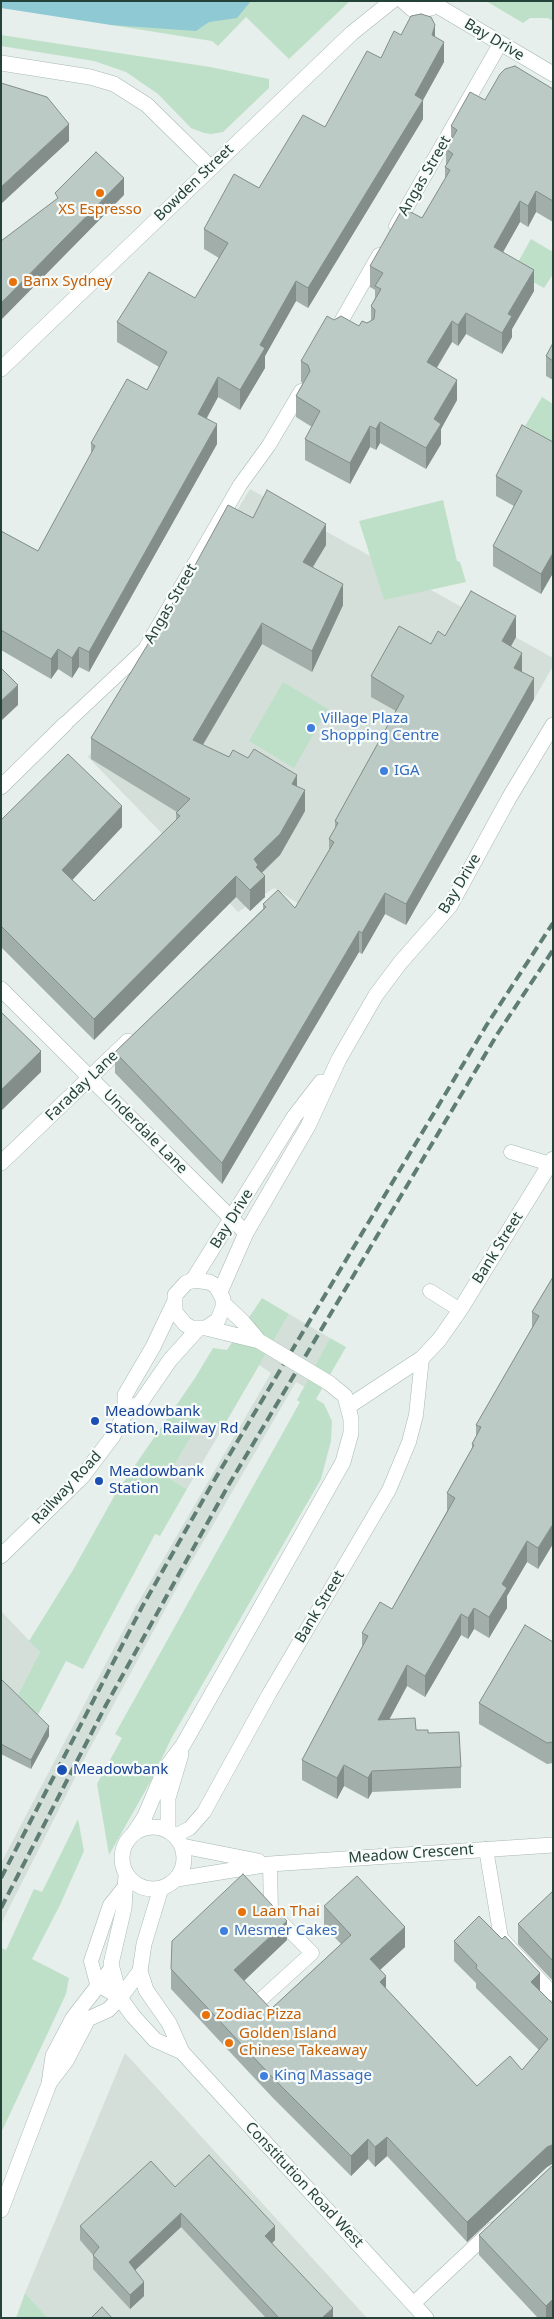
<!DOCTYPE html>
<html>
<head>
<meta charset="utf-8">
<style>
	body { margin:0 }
	#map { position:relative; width:554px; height:2319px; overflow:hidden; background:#e6efeb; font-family:"Noto Sans",sans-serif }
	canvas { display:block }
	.frame { position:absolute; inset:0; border:2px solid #24423a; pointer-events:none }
</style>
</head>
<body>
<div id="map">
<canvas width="554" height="2319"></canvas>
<div class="frame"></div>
</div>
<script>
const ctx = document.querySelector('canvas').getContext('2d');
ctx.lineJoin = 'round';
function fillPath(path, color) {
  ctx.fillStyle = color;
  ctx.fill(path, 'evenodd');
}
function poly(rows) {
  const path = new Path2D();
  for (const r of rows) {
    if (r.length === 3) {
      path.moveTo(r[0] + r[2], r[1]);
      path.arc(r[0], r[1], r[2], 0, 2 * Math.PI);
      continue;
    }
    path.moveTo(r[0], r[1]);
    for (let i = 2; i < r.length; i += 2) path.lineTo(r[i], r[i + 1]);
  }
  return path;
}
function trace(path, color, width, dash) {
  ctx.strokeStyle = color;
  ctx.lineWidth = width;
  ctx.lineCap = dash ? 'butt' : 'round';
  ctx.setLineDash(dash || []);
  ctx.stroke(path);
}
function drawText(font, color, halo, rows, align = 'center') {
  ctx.font = font + ' "Noto Sans",sans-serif';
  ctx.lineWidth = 4.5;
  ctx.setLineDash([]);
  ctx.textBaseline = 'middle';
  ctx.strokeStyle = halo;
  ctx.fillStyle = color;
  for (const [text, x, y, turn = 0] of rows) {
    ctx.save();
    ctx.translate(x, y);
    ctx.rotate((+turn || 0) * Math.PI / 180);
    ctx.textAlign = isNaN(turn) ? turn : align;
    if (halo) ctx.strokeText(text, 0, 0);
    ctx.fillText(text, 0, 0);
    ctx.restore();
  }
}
fillPath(poly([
	[250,489,553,658,553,666,406,925,385,914,362,954,333,937,299,904,274,888,238,912,88,757],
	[289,1314,330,1338,305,1387,296,1382,181,1580,89,1750,1,1924,1,1863,135,1608,271,1373,259,1365],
	[204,1417,222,1429,187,1489,167,1477],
	[1,1611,40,1652,1,1727],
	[125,2053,367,2318,48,2318,25,2293]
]), '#d4dfda');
fillPath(poly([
	[140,1,350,1,289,59,246,17,218,46,212,41,111,25],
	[486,1,553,1,553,21,548,18,530,18,523,23],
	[1,35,210,67,269,79,269,88,223,132,211,134,204,133,191,128,158,94,126,72,94,61,1,46],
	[531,239,553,252,553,274,544,288,513,271],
	[542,397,553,404,553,442,525,426],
	[443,500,457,561,460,562,466,582,384,600,359,521],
	[283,682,328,709,294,768,249,741],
	[262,1298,289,1314,222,1429,203,1418,167,1477,187,1489,160,1536,155,1534,83,1669,66,1661,14,1761,11,1759,13,1754,1,1727,40,1652,29,1641,73,1570,116,1493,195,1378,213,1348,227,1350],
	[330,1338,346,1347,316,1399,324,1404,332,1421,331,1441,321,1479,172,1737,153,1777,109,1855,97,1784,122,1738,115,1734,300,1402,297,1400],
	[78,1819,84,1851,60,1905,32,1959,69,1978,66,1994,1,2133,1,1948,6,1950,34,1889,42,1892],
	[25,2293,48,2318,16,2318]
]), '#bfe0c8');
fillPath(poly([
	[1,1,251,1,237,18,209,22,196,31,111,25,1,8]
]), '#8ec9d4');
const lane = poly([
	[396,226,500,44],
	[335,332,379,255],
	[65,724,145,649,240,485,269,445,301,391],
	[511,1152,550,1164],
	[430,1291,460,1310],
	[175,1836,190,1828,204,1812,269,1694,389,1490,409,1442,416,1415,422,1358],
	[486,1849,501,1938,553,1994],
	[120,1998,97,1984,91,1961,110,1905,126,1885],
	[257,2003,312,1953,271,1912,270,1864],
	[413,2304,493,2229]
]);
const street = poly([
	[403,1,412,9,418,10,431,8,439,1],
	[436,5,553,74],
	[1,63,90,77,114,84,147,105,210,167],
	[1,369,352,33,392,1],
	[1,787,65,724],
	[1,989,246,1233],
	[1,1163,128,1041],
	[193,1280,294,1117,321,1082],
	[220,1292,246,1233,308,1126,339,1059,376,995,400,963,450,906,509,798,553,725],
	[349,1406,422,1358,439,1340,460,1310,553,1159],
	[182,1846,258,1861],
	[177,1879,270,1864,553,1845],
	[50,2082,66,2061,88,2019,108,2010,120,1998],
	[1,2210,49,2084,53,2056,73,2018,111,1969]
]);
const secondary = poly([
	[223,1303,243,1322,259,1341],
	[206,1328,218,1320,223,1307,223,1299,216,1286,209,1282,193,1280,186,1283,175,1295,175,1312,185,1324,191,1328,206,1328,259,1341],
	[125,1414,125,1395,153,1347,174,1303],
	[1,1556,82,1477,113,1436,125,1414,141,1402,170,1360,198,1329],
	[153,1858,31],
	[168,1831,168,1798,181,1754],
	[134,1833,145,1816,165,1769,183,1745,343,1462,351,1433,351,1419,345,1396,329,1383],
	[126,1875,124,1908,111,1964,120,1998,133,2016,155,2040,182,2052],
	[161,1888,144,1944,140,1971,146,1990,169,2023,182,2052,426,2318],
	[120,1998,140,1971]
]);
trace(lane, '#a8b8b2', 15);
trace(street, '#a8b8b2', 16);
trace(secondary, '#a4bbb3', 16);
trace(lane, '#fff', 14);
trace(street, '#fff', 15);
trace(secondary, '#fff', 15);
trace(poly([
	[1,1878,142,1607,215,1479,486,1026,553,923],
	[1,1908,106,1705,228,1486,498,1033,553,950]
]), '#5f7d75', 4, [10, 5]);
const secondaryBridge = poly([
	[259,1341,329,1383]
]);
trace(secondaryBridge, '#a4bbb3', 16, []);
trace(secondaryBridge, '#fff', 15);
fillPath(poly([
	[401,35,435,37,444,62,423,100,423,119,308,308,296,301,265,356,265,368,240,410,218,397,207,418,217,444,89,672,79,667,72,678,58,669,51,679,1,650,1,531,38,551,91,455,91,443,147,390,159,367,117,342,117,322,195,298,219,258,204,249,204,229,259,188,325,127,381,58],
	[553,89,553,222,536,212,528,227,520,222,503,252,534,291,512,329,512,337,502,354,466,334,458,346,452,342,437,368,457,400,441,429,441,444,426,469,380,443,376,450,370,447,350,484,305,460,305,439,312,427,296,417,296,396,303,383,301,382,301,361,334,320,359,326,371,321,371,306,375,298,375,290,370,287,370,266,422,218,445,179,445,167,446,165,446,149,451,141,451,126,485,100],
	[553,343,553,380,546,376,546,356],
	[553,442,553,573,541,594,493,566,493,546,514,506,496,496,496,476],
	[253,518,326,545,313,567,343,605,312,672,262,644,203,745,229,757,297,786,305,811,280,855,262,873,265,897,250,911,236,897,94,1040,1,947,1,820,122,827,72,880,94,901,176,820,176,813,177,812,91,759,91,738],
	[445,636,516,637,511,646,534,699,406,925,385,914,362,954,359,952,222,1184,115,1073,115,1052,263,909,263,904,295,908,329,850,329,839,335,829,335,821,396,711,371,697,371,676],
	[553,1277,538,1569,527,1562,507,1596,507,1608,489,1638,474,1629,468,1639,461,1635,425,1697,407,1686,389,1719,416,1730,428,1733,461,1767,461,1788,372,1792,368,1799,344,1786,337,1799,302,1780,302,1760,362,1647,362,1633,392,1609,447,1511,447,1493,472,1448,472,1444,476,1436,476,1425,532,1328,532,1312],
	[553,1642,553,1763,547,1764,479,1724,479,1703],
	[1,1679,49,1736,31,1769,1,1754],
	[553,1891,553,1981,518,1944,518,1924],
	[324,1906,405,1947,380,1970,386,1989,477,2086,522,2070,539,2050,476,1988,476,1983,454,1961,454,1941,540,1991,553,2004,553,2165,552,2164,547,2167,467,2242,387,2156,375,2167,368,2159,351,2176,273,2098,171,1989,171,1969,287,1940,244,1981,271,2009,341,1944,324,1926],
	[553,2165,553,2318,538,2318,479,2255,479,2235],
	[175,2187,275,2240,272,2243,333,2318,266,2318,181,2227,135,2270,144,2296,130,2309,93,2269,93,2255,80,2240,80,2226]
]), '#a1aea9');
fillPath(poly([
	[435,25,435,45,432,35],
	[444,42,444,62,423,100,423,119,308,308,308,288],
	[69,124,69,141,1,204,1,187],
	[124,178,124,195,1,320,1,303],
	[536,191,536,212,528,227,528,206],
	[520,201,520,222,494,268,494,247],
	[534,270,534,291,512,329,512,337,502,354,502,333,508,314],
	[296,281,296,301,265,356,265,368,240,410,240,390,260,345],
	[466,313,466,334,458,346,458,325],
	[452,321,452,342,427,383,427,362],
	[218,377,218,397,198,433,198,414],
	[457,380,457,400,441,429,441,444,426,469,426,448,434,419],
	[380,422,380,443,376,450,376,429],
	[217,424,217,444,89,672,89,652],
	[370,426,370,447,350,484,350,463],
	[326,524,326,545,303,583,303,562],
	[553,553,553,573,541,594,541,574],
	[343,584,343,605,312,672,312,651],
	[516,616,516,637,502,662,502,641],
	[262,623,262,644,193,761,193,740],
	[79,647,79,667,72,678,72,658],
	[58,649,58,669,51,679,51,659],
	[522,653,522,674,514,668],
	[534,678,534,699,406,925,406,904],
	[18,685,18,705,1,721,1,701],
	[297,775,297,796,292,784],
	[305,790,305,811,280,855,258,876,265,876,265,897,250,911,250,890,254,859],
	[122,806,122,827,62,891,62,870],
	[236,876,236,897,94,1040,94,1019],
	[385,893,385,914,362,954,362,933],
	[359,931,359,952,222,1184,222,1163],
	[41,1051,41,1072,1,1111,1,1090],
	[553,1524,553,1544,538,1569,538,1548],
	[527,1541,527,1562,507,1596,507,1608,489,1638,489,1617,502,1584],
	[474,1608,474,1629,468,1639,468,1618],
	[461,1614,461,1635,425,1697,425,1676],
	[407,1665,407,1686,378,1741,378,1720],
	[49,1726,49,1736,31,1769,31,1760],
	[344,1765,344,1786,337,1799,337,1778],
	[372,1771,372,1792,368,1799,368,1778],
	[287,1921,287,1940,234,1990,234,1970],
	[405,1927,405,1947,370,1979,370,1959],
	[540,1973,540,1993,531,1982],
	[386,1976,386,1996,380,1982],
	[387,2137,387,2156,375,2167,375,2147],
	[368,2139,368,2159,351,2176,351,2156],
	[552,2145,552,2164,547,2167,467,2242,467,2222,547,2147],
	[181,2213,181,2227,129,2276,129,2262],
	[275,2226,275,2240,265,2250,265,2236],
	[144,2282,144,2296,130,2309,130,2295],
	[553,2299,553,2318,546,2318,546,2306],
	[333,2308,333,2318,322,2318]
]), '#838d89');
const building = poly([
	[421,14,431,17,435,25,432,35,444,42,415,95,423,100,308,288,296,281,260,345,265,348,240,390,218,377,198,414,217,424,89,652,79,647,72,658,58,649,51,659,1,630,1,531,38,551,95,446,91,443,127,379,147,390,167,352,117,322,149,272,195,298,228,243,204,229,234,174,259,188,303,115,325,127,367,51,381,58,394,31,401,35,411,16,421,14],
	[515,66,553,89,553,201,536,191,528,206,520,201,494,247,534,270,508,314,512,316,502,333,466,313,458,325,452,321,427,362,457,380,434,419,441,424,426,448,380,422,376,429,370,426,350,463,305,439,320,411,296,396,310,371,308,365,301,361,327,316,334,320,341,316,359,326,362,321,367,323,374,319,375,310,371,306,381,289,375,286,383,273,370,266,403,208,422,218,450,170,445,167,453,154,446,149,457,130,451,126,470,92,485,100,500,74,505,69,515,66],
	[1,83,47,97,69,124,1,187,1,83],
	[96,152,124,178,1,303,1,241,58,198,55,193,96,152],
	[553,343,553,361,546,356,553,343],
	[522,425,553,442,553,553,541,574,493,546,522,491,496,476,522,425],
	[267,490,326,524,303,562,343,584,312,651,262,623,193,740,229,757,233,750,248,758,254,749,297,775,292,784,305,790,280,834,254,859,258,865,256,867,265,876,250,890,236,876,94,1019,1,926,1,820,68,754,122,806,62,870,94,901,180,816,176,813,190,799,91,738,188,578,228,505,253,518,267,490],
	[471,591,516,616,502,641,522,653,514,668,534,678,406,904,385,893,362,933,359,931,222,1163,115,1052,266,907,263,904,278,890,295,908,334,842,329,839,338,823,335,821,404,696,371,676,399,626,431,644,438,631,445,636,471,591],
	[1,668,18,685,1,701,1,668],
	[1,1012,41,1051,1,1090,1,1012],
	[553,1277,553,1524,538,1548,527,1541,502,1584,507,1588,489,1617,474,1608,468,1618,461,1614,425,1676,407,1665,378,1720,415,1718,416,1730,428,1730,428,1733,459,1732,461,1767,372,1771,368,1778,344,1765,337,1778,302,1760,368,1636,362,1633,380,1602,392,1609,455,1498,447,1493,474,1445,472,1444,481,1427,476,1425,539,1316,532,1312,553,1277],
	[525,1625,553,1642,553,1742,547,1743,479,1703,525,1625],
	[1,1679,49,1726,31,1760,1,1744,1,1679],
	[243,1874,287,1921,234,1970,271,2009,351,1935,324,1906,357,1876,405,1927,370,1959,386,1976,380,1982,477,2086,510,2056,522,2070,548,2039,476,1968,477,1965,454,1941,479,1916,502,1939,505,1936,540,1973,531,1982,553,2004,553,2145,552,2145,547,2147,467,2222,387,2137,375,2147,368,2139,351,2156,273,2078,171,1969,172,1941,243,1874],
	[553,1891,553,1961,518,1924,553,1891],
	[209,2155,275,2226,265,2236,333,2308,322,2318,279,2318,181,2213,129,2262,144,2282,130,2295,93,2255,99,2247,80,2226,151,2161,175,2187,209,2155],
	[553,2165,553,2299,546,2306,479,2235,553,2165],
	[102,2307,112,2318,91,2318,102,2307]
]);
fillPath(building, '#bbcac4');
trace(building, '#838d89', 1);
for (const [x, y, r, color] of [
	[100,193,5,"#e8710a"],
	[13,282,5,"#e8710a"],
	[311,728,5,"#3f7fe0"],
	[384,771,5,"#3f7fe0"],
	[95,1421,5,"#1a4fb4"],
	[99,1481,5,"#1a4fb4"],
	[62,1770,6,"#1a4fb4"],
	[242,1912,5,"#e8710a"],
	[224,1931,5,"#3f7fe0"],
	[206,2015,5,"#e8710a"],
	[229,2043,5,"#e8710a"],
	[264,2076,5,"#3f7fe0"]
]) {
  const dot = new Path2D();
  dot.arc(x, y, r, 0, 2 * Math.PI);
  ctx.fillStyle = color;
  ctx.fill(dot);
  trace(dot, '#f7fbf9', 2);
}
drawText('15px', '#24423a', '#f7fbf9', [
	["Bay Drive",494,40,31],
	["Angas Street",425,176,-60],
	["Bowden Street",194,183,-44],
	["Angas Street",171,604,-60],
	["Bay Drive",460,884,-59],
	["Faraday Lane",82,1086,-44],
	["Underdale Lane",145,1132,45],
	["Bay Drive",232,1219,-58],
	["Bank Street",498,1248,-58],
	["Railway Road",67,1488,-47],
	["Bank Street",320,1607,-59],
	["Meadow Crescent",411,1854,-4],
	["Constitution Road West",304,2185,47]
]);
drawText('15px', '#c56008', '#f7fbf9', [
	["XS Espresso",100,210,"center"],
	["Banx Sydney",23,282],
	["Laan Thai",252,1912],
	["Zodiac Pizza",216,2015],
	["Golden Island",239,2034],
	["Chinese Takeaway",239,2051]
], 'left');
drawText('15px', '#366cbe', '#f7fbf9', [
	["Village Plaza",321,719],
	["Shopping Centre",321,736],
	["IGA",394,771],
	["Mesmer Cakes",234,1931],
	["King Massage",274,2076]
], 'left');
drawText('15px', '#164399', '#f7fbf9', [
	["Meadowbank",105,1412],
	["Station, Railway Rd",105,1429],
	["Meadowbank",109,1472],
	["Station",109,1489],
	["Meadowbank",73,1770]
], 'left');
</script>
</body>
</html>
